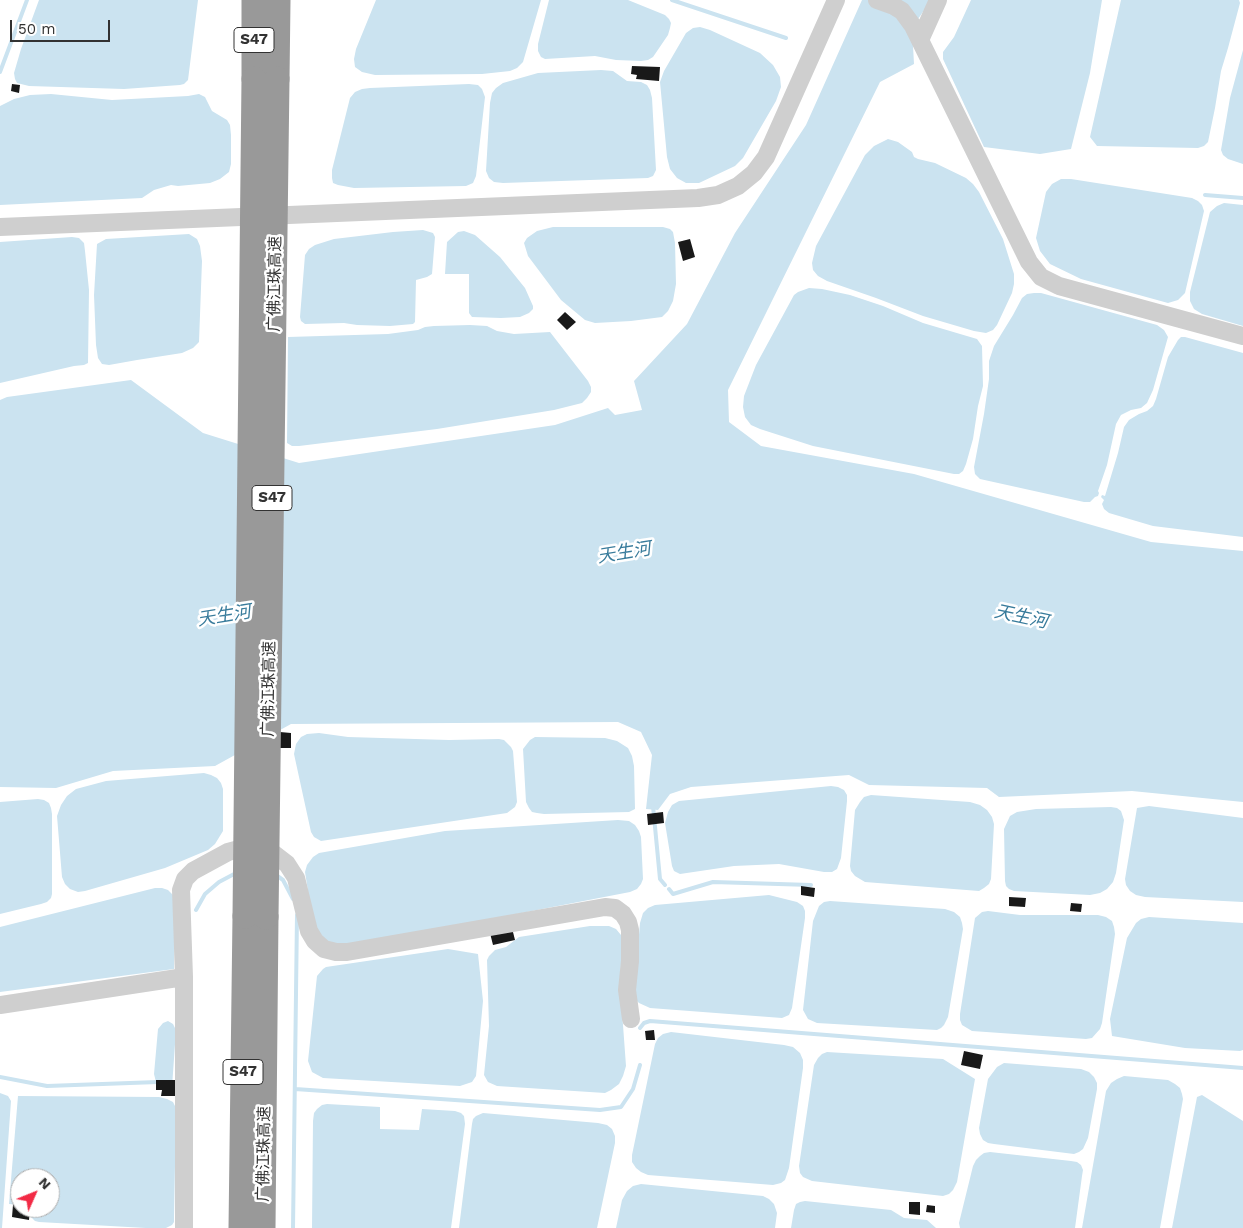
<!DOCTYPE html>
<html>
<head>
<meta charset="utf-8">
<style>
	body { margin:0 }
	#map { position:relative; width:1243px; height:1228px; overflow:hidden; background:#fff; font-family:"Work Sans",sans-serif }
	canvas { display:block }
	.north { position:absolute; left:10px; top:1168px; width:50px; height:50px; box-sizing:border-box; background:#fff; border:1px solid #adadad; border-radius:50%; rotate:46deg; font-size:14px; font-weight:700; line-height:20px; text-align:center; color:#323232 }
	.north::after { content:''; display:block; margin:auto; width:18px; height:22px; background:#f22a45; clip-path:polygon(50% 0,100% 100%,50% 72%,0 100%) }
	.scale { position:absolute; left:10px; top:20px; width:100px; height:22px; box-sizing:border-box; border:2px solid #323232; border-top:0; padding-left:6px; font-size:15px; line-height:18px; white-space:nowrap; color:#323232; -webkit-text-stroke:4px #fff; paint-order:stroke }
</style>
</head>
<body>
<div id="map">
<canvas width="1243" height="1228"></canvas>
<div class="north">N</div>
<div class="scale">50 m</div>
</div>
<script>
const ctx = document.querySelector('canvas').getContext('2d');
ctx.lineJoin = 'round';
function fillPath(path, color) {
  ctx.fillStyle = color;
  ctx.fill(path, 'evenodd');
}
function poly(rows) {
  const path = new Path2D();
  for (const r of rows) {
    path.moveTo(r[0], r[1]);
    for (let i = 2; i < r.length; i += 2) path.lineTo(r[i], r[i + 1]);
  }
  return path;
}
function trace(path, color, width, dash) {
  ctx.strokeStyle = color;
  ctx.lineWidth = width;
  ctx.lineCap = dash ? 'butt' : 'round';
  ctx.setLineDash(dash || []);
  ctx.stroke(path);
}
function drawText(font, color, halo, rows, align = 'center') {
  ctx.font = font + ' "Work Sans","Noto Sans SC",sans-serif';
  ctx.lineWidth = 5;
  ctx.setLineDash([]);
  ctx.textBaseline = 'middle';
  ctx.strokeStyle = halo;
  ctx.fillStyle = color;
  for (const [text, x, y, turn = 0] of rows) {
    ctx.save();
    ctx.translate(x, y);
    ctx.rotate((+turn || 0) * Math.PI / 180);
    ctx.textAlign = isNaN(turn) ? turn : align;
    if (halo) ctx.strokeText(text, 0, 0);
    ctx.fillText(text, 0, 0);
    ctx.restore();
  }
}
fillPath(poly([
	[39,0,198,0,188,80,184,84,180,85,124,89,29,86,17,83,15,79,14,73,21,49],
	[376,0,541,0,523,62,517,68,510,71,482,74,375,75,362,72,355,67,354,59,356,49],
	[549,0,628,0,665,15,669,19,671,23,670,28,668,35,653,57,648,60,641,61,616,60,595,56,545,59,541,57,538,51,538,44],
	[862,0,931,0,912,28,914,64,880,82,728,390,729,422,761,446,914,474,1151,542,1243,551,1243,802,1132,791,999,797,987,788,869,785,849,775,691,787,670,794,658,810,646,809,652,755,641,732,618,722,291,724,215,766,113,771,56,788,0,787,0,400,7,397,131,380,203,433,299,463,555,425,608,408,615,415,642,410,634,381,687,324,735,233,806,125],
	[971,0,1102,0,1090,73,1071,149,1040,154,984,147,943,59,943,52,954,37],
	[1121,0,1239,0,1240,3,1228,48,1221,71,1215,108,1208,142,1204,146,1198,148,1097,146,1090,137],
	[700,27,710,30,760,53,773,65,780,77,781,87,776,101,743,158,735,166,699,183,686,183,677,178,670,169,667,157,660,82,664,71,686,33,693,28],
	[1243,50,1243,164,1228,159,1223,155,1221,150,1230,98],
	[601,70,613,71,627,81,641,82,647,85,650,90,652,98,656,170,653,176,648,178,503,183,494,182,489,178,486,171,490,103,492,93,496,88,503,83,538,73],
	[469,84,478,85,482,89,485,97,476,176,473,183,466,186,354,188,338,185,333,183,332,178,332,170,350,98,355,92,362,89,370,88],
	[51,94,112,100,188,96,199,94,205,97,212,111,227,120,230,125,231,135,231,164,229,172,220,179,210,183,178,186,171,185,154,190,142,198,0,205,0,106,14,99,30,95],
	[888,139,898,142,912,152,914,157,918,159,935,163,966,178,973,184,979,192,1003,239,1014,274,1014,284,1012,293,997,325,993,330,986,333,974,331,923,316,876,298,827,281,818,276,813,270,812,263,816,246,865,155,874,146],
	[1061,179,1071,179,1192,198,1198,201,1202,205,1204,211,1185,293,1178,300,1168,303,1081,279,1050,264,1040,251,1036,238,1046,192,1052,184],
	[1224,203,1243,205,1243,326,1202,314,1194,309,1190,301,1190,292,1210,212,1217,206],
	[553,227,663,227,670,229,673,232,675,243,676,284,673,301,668,311,662,317,631,321,595,323,585,320,561,300,528,256,524,243,527,238,537,231],
	[423,230,433,233,435,237,432,274,427,277,416,280,415,322,413,324,390,326,357,325,344,323,305,324,301,321,300,317,305,255,309,249,315,245,334,239,393,232],
	[464,231,475,235,500,257,525,288,533,306,533,309,529,313,520,317,501,318,472,317,469,313,469,274,445,274,447,242,458,232],
	[189,234,197,239,200,246,202,261,199,342,193,348,182,353,137,360,109,365,102,364,98,358,96,345,94,295,97,244,106,239],
	[72,237,79,238,84,243,85,251,89,290,88,363,84,365,74,366,0,383,0,242],
	[809,288,822,289,850,295,883,306,923,323,977,339,982,346,983,386,978,406,973,439,966,464,963,471,959,474,954,474,813,446,760,429,751,425,745,417,743,407,744,396,756,365,794,295,798,292],
	[1034,293,1041,293,1157,325,1164,330,1168,337,1153,390,1147,403,1141,408,1131,410,1121,415,1116,424,1107,465,1098,491,1099,493,1098,496,1095,497,1090,502,1084,502,980,479,975,474,974,467,984,414,989,379,989,361,994,346,1013,315,1022,298,1027,294],
	[470,325,487,326,497,331,514,334,550,332,588,381,591,387,591,392,587,398,582,403,554,410,437,429,299,446,292,446,287,443,288,337,388,334,418,330,425,327,434,326],
	[1181,337,1185,337,1243,353,1243,537,1153,526,1109,513,1104,509,1102,504,1104,500,1101,497,1102,495,1105,496,1118,453,1124,427,1129,420,1139,414,1147,411,1153,406,1156,399,1168,357,1178,340],
	[319,733,348,737,449,740,499,739,504,740,511,747,513,751,517,802,515,807,507,813,321,841,314,837,311,832,294,754,296,744,301,737,307,734],
	[535,737,605,738,617,741,628,748,632,756,634,766,635,809,629,812,544,814,537,813,532,812,529,808,526,802,523,749,530,740],
	[204,773,211,775,217,778,221,783,223,789,223,831,215,844,208,850,165,868,85,891,78,892,70,889,65,884,62,877,57,816,61,805,67,796,76,789,106,781],
	[831,786,838,787,844,790,847,795,847,801,841,858,837,869,832,872,824,872,779,864,734,866,680,874,674,871,672,866,665,823,668,812,672,805,679,801],
	[871,795,970,802,980,805,987,810,992,817,994,824,991,879,989,884,984,888,979,891,865,882,855,876,851,871,850,866,855,810,860,802,864,797],
	[38,799,44,800,49,803,51,808,52,814,52,894,51,898,47,902,41,904,0,914,0,802],
	[1149,806,1243,818,1243,902,1145,897,1136,895,1130,891,1126,885,1125,879,1137,808],
	[1111,807,1117,808,1121,811,1124,820,1116,873,1113,882,1107,889,1100,893,1090,895,1014,891,1009,889,1006,886,1005,881,1004,829,1010,816,1017,812,1036,809],
	[618,820,629,821,635,825,639,831,641,837,643,879,641,884,637,889,630,892,346,947,334,944,324,940,313,923,305,872,307,865,313,857,319,853,445,831],
	[155,888,162,888,168,890,173,895,175,902,174,969,0,992,0,927],
	[769,895,797,902,803,906,805,911,805,918,792,1008,789,1015,782,1018,650,1008,639,1003,635,999,634,993,640,923,643,913,648,908,655,905],
	[830,901,945,909,954,912,960,917,962,923,963,929,948,1017,944,1025,941,1028,937,1030,817,1023,808,1019,803,1010,813,921,819,906,824,902],
	[988,911,1020,915,1098,915,1106,917,1112,921,1114,927,1115,934,1102,1023,1100,1029,1092,1038,1086,1039,972,1031,962,1025,960,1020,960,1014,975,918,982,912],
	[1149,917,1243,923,1243,1050,1240,1051,1185,1048,1112,1036,1110,1019,1127,938,1136,923,1141,919],
	[590,926,609,926,616,929,621,935,622,943,620,984,626,1066,623,1076,619,1084,611,1090,605,1093,497,1086,488,1082,484,1075,489,1026,487,960,489,956,495,950,506,947,519,937],
	[448,949,478,954,483,1001,476,1076,472,1082,460,1086,323,1078,312,1072,308,1061,317,976,323,969,326,967],
	[168,1021,173,1024,176,1030,172,1087,157,1086,154,1074,158,1029,163,1023],
	[671,1032,784,1045,793,1047,800,1053,803,1060,803,1068,789,1168,785,1180,781,1183,773,1185,648,1175,641,1172,636,1168,632,1162,632,1155,655,1044,658,1038,663,1034],
	[827,1052,943,1059,975,1079,957,1182,953,1190,949,1194,943,1196,812,1181,803,1177,800,1173,799,1166,814,1065,818,1058,822,1054],
	[1004,1063,1081,1069,1089,1072,1094,1077,1097,1083,1097,1089,1088,1138,1083,1149,1079,1152,1074,1154,994,1144,988,1143,983,1140,980,1134,979,1128,988,1079,997,1067],
	[1124,1076,1168,1080,1175,1084,1180,1088,1182,1094,1183,1099,1160,1228,1082,1228,1106,1091,1111,1083,1117,1079],
	[0,1093,8,1096,11,1101,2,1228,0,1228],
	[1202,1095,1243,1121,1243,1228,1172,1228,1197,1097],
	[18,1096,159,1097,167,1099,173,1102,176,1108,176,1115,174,1216,174,1222,172,1225,166,1228,146,1228,39,1222,35,1221,28,1214,28,1208,50,1208,50,1178,20,1178,20,1205,9,1204],
	[327,1104,380,1107,380,1129,419,1130,422,1109,455,1111,461,1113,464,1116,465,1124,451,1228,312,1228,313,1121,314,1113,317,1109,322,1105],
	[483,1113,598,1123,607,1125,612,1129,615,1136,615,1143,597,1228,459,1228,472,1124,473,1119,476,1116],
	[990,1152,1071,1161,1077,1162,1081,1165,1083,1170,1082,1176,1075,1228,960,1228,959,1223,973,1166,976,1160,980,1156,984,1153],
	[641,1184,763,1196,769,1199,774,1204,777,1213,775,1228,616,1228,622,1200,627,1191,633,1186],
	[805,1201,891,1210,904,1218,927,1220,936,1228,791,1228,794,1210,796,1204,800,1202]
]), '#cbe3f0');
trace(poly([
	[672,0,786,38],
	[0,72,27,0],
	[1205,195,1243,198],
	[653,806,660,879,665,885],
	[276,875,283,880,293,899],
	[669,889,673,894,713,882,811,885],
	[196,910,205,894,219,882,236,873],
	[640,1028,644,1023,650,1021,1243,1068],
	[0,1077,47,1086,158,1082],
	[295,1089,600,1110,621,1107,633,1089,640,1065],
	[293,1228,297,915]
]), '#cbe3f0', 4);
fillPath(poly([
	[632,66,660,67,659,81,636,79,637,75,631,74],
	[12,84,20,85,19,93,11,91],
	[690,239,695,257,683,261,678,242],
	[565,312,576,322,567,330,557,320],
	[280,732,291,733,291,748,280,748],
	[663,812,664,823,648,825,647,814],
	[801,886,815,888,814,897,801,895],
	[1009,897,1026,898,1025,907,1009,906],
	[1071,903,1082,904,1081,912,1070,911],
	[512,928,515,940,493,945,490,933],
	[654,1030,655,1040,646,1040,645,1031],
	[964,1051,983,1055,980,1069,961,1065],
	[156,1080,179,1080,179,1096,161,1096,162,1090,156,1090],
	[909,1202,920,1202,920,1215,909,1214],
	[13,1205,20,1206,20,1208,30,1208,29,1220,12,1217],
	[927,1205,935,1206,935,1213,926,1212]
]), '#191919');
trace(poly([
	[877,0,894,6,902,11,913,26,1029,262,1041,277,1059,286,1243,336],
	[920,40,938,0],
	[0,227,698,198,718,195,738,186,754,173,766,157,836,0],
	[0,1005,184,977],
	[184,1228,184,977,181,890,185,879,193,871,228,852,239,849,257,847,274,854,287,864,296,878,309,931,315,941,324,949,336,952,347,952,605,907,615,908,623,914,628,922,630,930,630,961,627,990,631,1019]
]), '#cfcfcf', 18);
trace(poly([
	[254,79,254,0],
	[277,79,278,0],
	[241,1228,245,916],
	[263,1228,266,917]
]), '#999', 25);
trace(poly([
	[245,916,254,79],
	[266,917,277,79]
]), '#999', 25);
for (const [x, y, w] of [
	[254,40,40],
	[272,498,40],
	[243,1072,40]
]) {
  const box = new Path2D();
  box.roundRect(x - w / 2, y - 12.5, w, 25, 4);
  ctx.fillStyle = '#fff';
  ctx.fill(box);
  trace(box, '#323232', 1);
}
drawText('bold 15px', '#323232', null, [
	["S47",254,40],
	["S47",272,498],
	["S47",243,1072]
]);
drawText('16px', '#323232', '#fff', [
	["广佛江珠高速",275,284,-89],
	["广佛江珠高速",269,689,-89],
	["广佛江珠高速",264,1154,-89]
]);
drawText('italic 18px', '#387b9b', '#fff', [
	["天生河",624,553,-9],
	["天生河",224,616,-9],
	["天生河",1021,617,12]
]);
</script>
</body>
</html>
